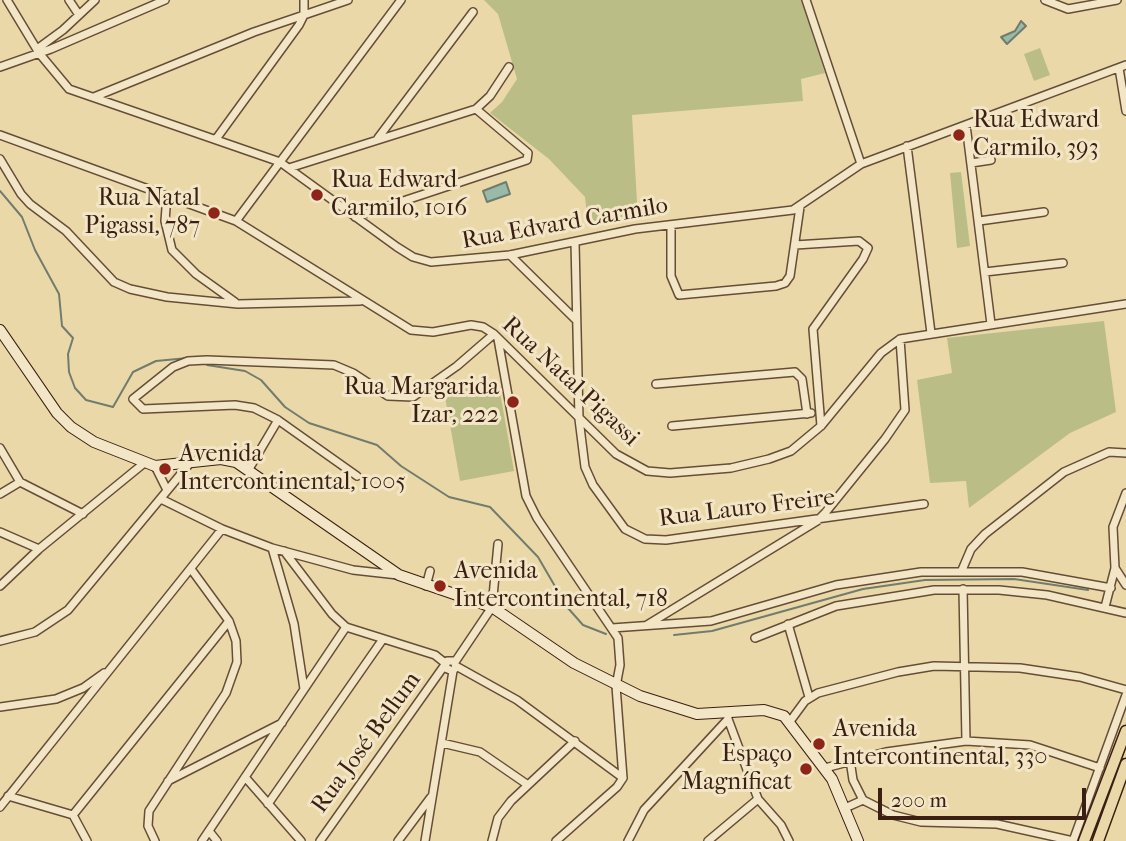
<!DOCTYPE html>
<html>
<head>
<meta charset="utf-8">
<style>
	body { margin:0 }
	#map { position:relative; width:1126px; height:841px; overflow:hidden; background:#ebd8a8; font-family:"IM FELL French Canon",serif }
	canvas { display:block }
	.scale { position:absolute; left:878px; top:788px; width:208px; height:32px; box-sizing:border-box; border:4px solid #3a1f12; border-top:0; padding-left:9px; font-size:21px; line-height:24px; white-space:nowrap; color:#3a1f12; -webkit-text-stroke:5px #f2e6c6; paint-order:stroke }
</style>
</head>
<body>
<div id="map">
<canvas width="1126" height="841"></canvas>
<div class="scale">200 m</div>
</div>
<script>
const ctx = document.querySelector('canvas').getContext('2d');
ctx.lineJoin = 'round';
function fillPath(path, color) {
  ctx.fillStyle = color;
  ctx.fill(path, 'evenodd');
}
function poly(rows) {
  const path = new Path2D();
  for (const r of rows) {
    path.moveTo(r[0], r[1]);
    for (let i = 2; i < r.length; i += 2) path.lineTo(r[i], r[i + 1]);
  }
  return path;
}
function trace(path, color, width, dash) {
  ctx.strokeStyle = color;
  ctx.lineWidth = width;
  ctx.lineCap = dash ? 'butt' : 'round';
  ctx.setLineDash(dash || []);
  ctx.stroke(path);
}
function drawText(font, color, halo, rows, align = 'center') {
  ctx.font = font + ' "IM FELL French Canon",serif';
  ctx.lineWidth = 6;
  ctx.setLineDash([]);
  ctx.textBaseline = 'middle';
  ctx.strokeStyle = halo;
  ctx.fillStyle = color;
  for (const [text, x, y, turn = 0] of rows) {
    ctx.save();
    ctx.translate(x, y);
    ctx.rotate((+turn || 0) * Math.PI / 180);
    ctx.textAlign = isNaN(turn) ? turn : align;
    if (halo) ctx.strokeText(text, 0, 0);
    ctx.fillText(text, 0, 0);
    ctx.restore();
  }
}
fillPath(poly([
	[484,0,801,0,825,73,801,79,803,101,632,115,638,219,588,225,585,197,549,159,490,113,502,102,517,79,498,14],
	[1040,48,1050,75,1034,81,1024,54],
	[961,172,970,246,957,248,950,173],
	[1104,321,1116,412,1070,433,969,508,966,481,930,483,917,380,952,373,947,338],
	[498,381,514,471,460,481,444,391]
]), '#babe86');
const water = poly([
	[1021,21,1026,26,1007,44,1001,37,1015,31,1021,21],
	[506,182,510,194,487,202,483,191,506,182]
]);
fillPath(water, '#98baa9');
trace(water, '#727c6d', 2);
trace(poly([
	[0,191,22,217,35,250,59,294,62,326,73,338,68,354,69,372,75,388,86,400,113,407,133,372,156,361,188,358],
	[207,365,245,371,261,380,285,407,309,423,377,445,401,466,449,497,490,507,538,557,567,607,583,625,606,634],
	[674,635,712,631,863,589,925,580,1014,579,1088,590]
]), '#727c6d', 2);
const street = poly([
	[7,0,39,53,69,89,280,162,397,247,413,257,431,262,510,255,635,229,793,210,861,164,1126,65],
	[69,0,79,15],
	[806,0,861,164],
	[1045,0,1068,9,1117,0],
	[37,49,63,30,95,0],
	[0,67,51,49,165,0],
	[1119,68,1126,111],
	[94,97,254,32,348,0],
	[966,125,991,324],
	[0,135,236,221,411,330,433,332,471,325,483,327,494,334,616,454,647,471,670,473,731,468,769,459,791,451,821,426,881,353,900,339,1126,304],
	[378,138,473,12],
	[216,139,299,25,304,15,304,0],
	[907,146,931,333],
	[0,159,21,194,30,204,66,231,114,282,130,289,167,297,238,304,360,301],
	[971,163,991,160],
	[289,168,476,109,490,96,509,67],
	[167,195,165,221,172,250,196,274,235,302],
	[355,217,527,160,528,153,476,109],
	[236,221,401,0],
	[979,221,1044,212],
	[671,225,671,276,679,295,776,286,785,283,790,276,800,207],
	[575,242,579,419,585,467,593,485,625,529,645,539,666,540,924,504],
	[795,245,859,241,868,248,863,259,813,329,821,426],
	[510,255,575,319],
	[985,272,1063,263],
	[498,339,526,496,537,518,618,638,620,665,616,686,623,778],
	[656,384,795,372,802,379,807,414],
	[672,426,811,413],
	[0,448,20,482,83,514],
	[155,466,167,490],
	[249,469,278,420],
	[357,476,278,420,254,408,235,405,143,409,133,399,173,367,188,361,207,360,334,365,353,373,388,396,413,397,457,366,494,334],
	[0,494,20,482],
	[161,499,222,529,272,548,353,570,398,575],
	[0,532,39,549],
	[272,548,294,624,304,689],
	[1115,568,1126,585],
	[962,570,971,549,985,534,1064,472,1109,452,1126,453],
	[0,586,39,549,143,464],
	[426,586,430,571],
	[963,589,966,741],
	[1105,607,1115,568,1113,527,1126,493],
	[788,624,809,697],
	[647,625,817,521,825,513,885,439,905,410,900,339],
	[346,627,435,655,445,663],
	[612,628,711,621,836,585,921,572,1022,572,1111,588],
	[755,638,836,606,934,590,999,590,1047,595,1126,613],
	[0,641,35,632,68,610,190,463],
	[455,662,492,607,498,544],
	[456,666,517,700,623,778],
	[0,707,56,699,83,688,104,673],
	[728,719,758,799,781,825,789,841],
	[791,720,805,701,818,693,898,672,934,666,1020,668,1080,677,1126,690],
	[442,743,480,752,528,785],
	[850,760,853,780,863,800],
	[825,768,886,752,966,741,1030,745,1100,768],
	[245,777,301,841],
	[168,781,282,723],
	[8,796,73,815,87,841],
	[268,804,383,639],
	[0,807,222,529],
	[845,808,863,800,893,815,921,822,997,824,1073,841],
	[73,815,229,621],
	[209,831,217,841],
	[155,841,148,826,149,811,226,693,237,662,236,641,229,621,191,569],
	[202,841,346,627,332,614,284,551],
	[320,841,444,666],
	[398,841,431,797],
	[425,841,453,671,456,667,454,661,447,661,445,668,453,671],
	[492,841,498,818,511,801,575,741],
	[556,841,617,787,623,778],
	[628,841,644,810,728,719,728,714],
	[708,841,758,799],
	[1073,841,1126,695]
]);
const secondary = poly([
	[0,330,57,413,71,427,94,442,155,466,221,459,236,462,399,575,492,607,574,663,640,696,697,714,764,710,784,716,832,779,858,841]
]);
const primary = poly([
	[1084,841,1126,731],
	[1098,841,1126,764]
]);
trace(street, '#664d38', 10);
trace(secondary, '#3a1f12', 12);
trace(primary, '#3a1f12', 13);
trace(street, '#f2e6c6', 7);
trace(secondary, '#f2e6c6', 10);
trace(primary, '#ebd8a8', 10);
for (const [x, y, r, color] of [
	[959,135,7,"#8f2418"],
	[317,195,7,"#8f2418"],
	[214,213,7,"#8f2418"],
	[513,402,7,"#8f2418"],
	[165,469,7,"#8f2418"],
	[440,586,7,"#8f2418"],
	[819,744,7,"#8f2418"],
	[806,769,7,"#8f2418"]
]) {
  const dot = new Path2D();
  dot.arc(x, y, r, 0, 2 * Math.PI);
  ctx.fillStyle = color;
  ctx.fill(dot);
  trace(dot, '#f2e6c6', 2.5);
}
drawText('24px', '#3a1f12', '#f2e6c6', [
	["Rua Edward",973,121],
	["Carmilo, 393",973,149],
	["Rua Edward",331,181],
	["Carmilo, 1016",331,209],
	["Rua Natal",200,199,"right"],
	["Pigassi, 787",200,227,"right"],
	["Rua Margarida",499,388,"right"],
	["Izar, 222",499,416,"right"],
	["Avenida",179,455],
	["Intercontinental, 1005",179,483],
	["Avenida",454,572],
	["Intercontinental, 718",454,600],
	["Avenida",833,730],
	["Intercontinental, 330",833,758],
	["Espaço",792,755,"right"],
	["Magníficat",792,783,"right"]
], 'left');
drawText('24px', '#3a1f12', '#f2e6c6', [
	["Rua Edvard Carmilo",565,224,-10],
	["Rua Natal Pigassi",570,382,43],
	["Rua Lauro Freire",747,509,-7],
	["Rua José Bellum",367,743,-54]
]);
</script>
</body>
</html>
